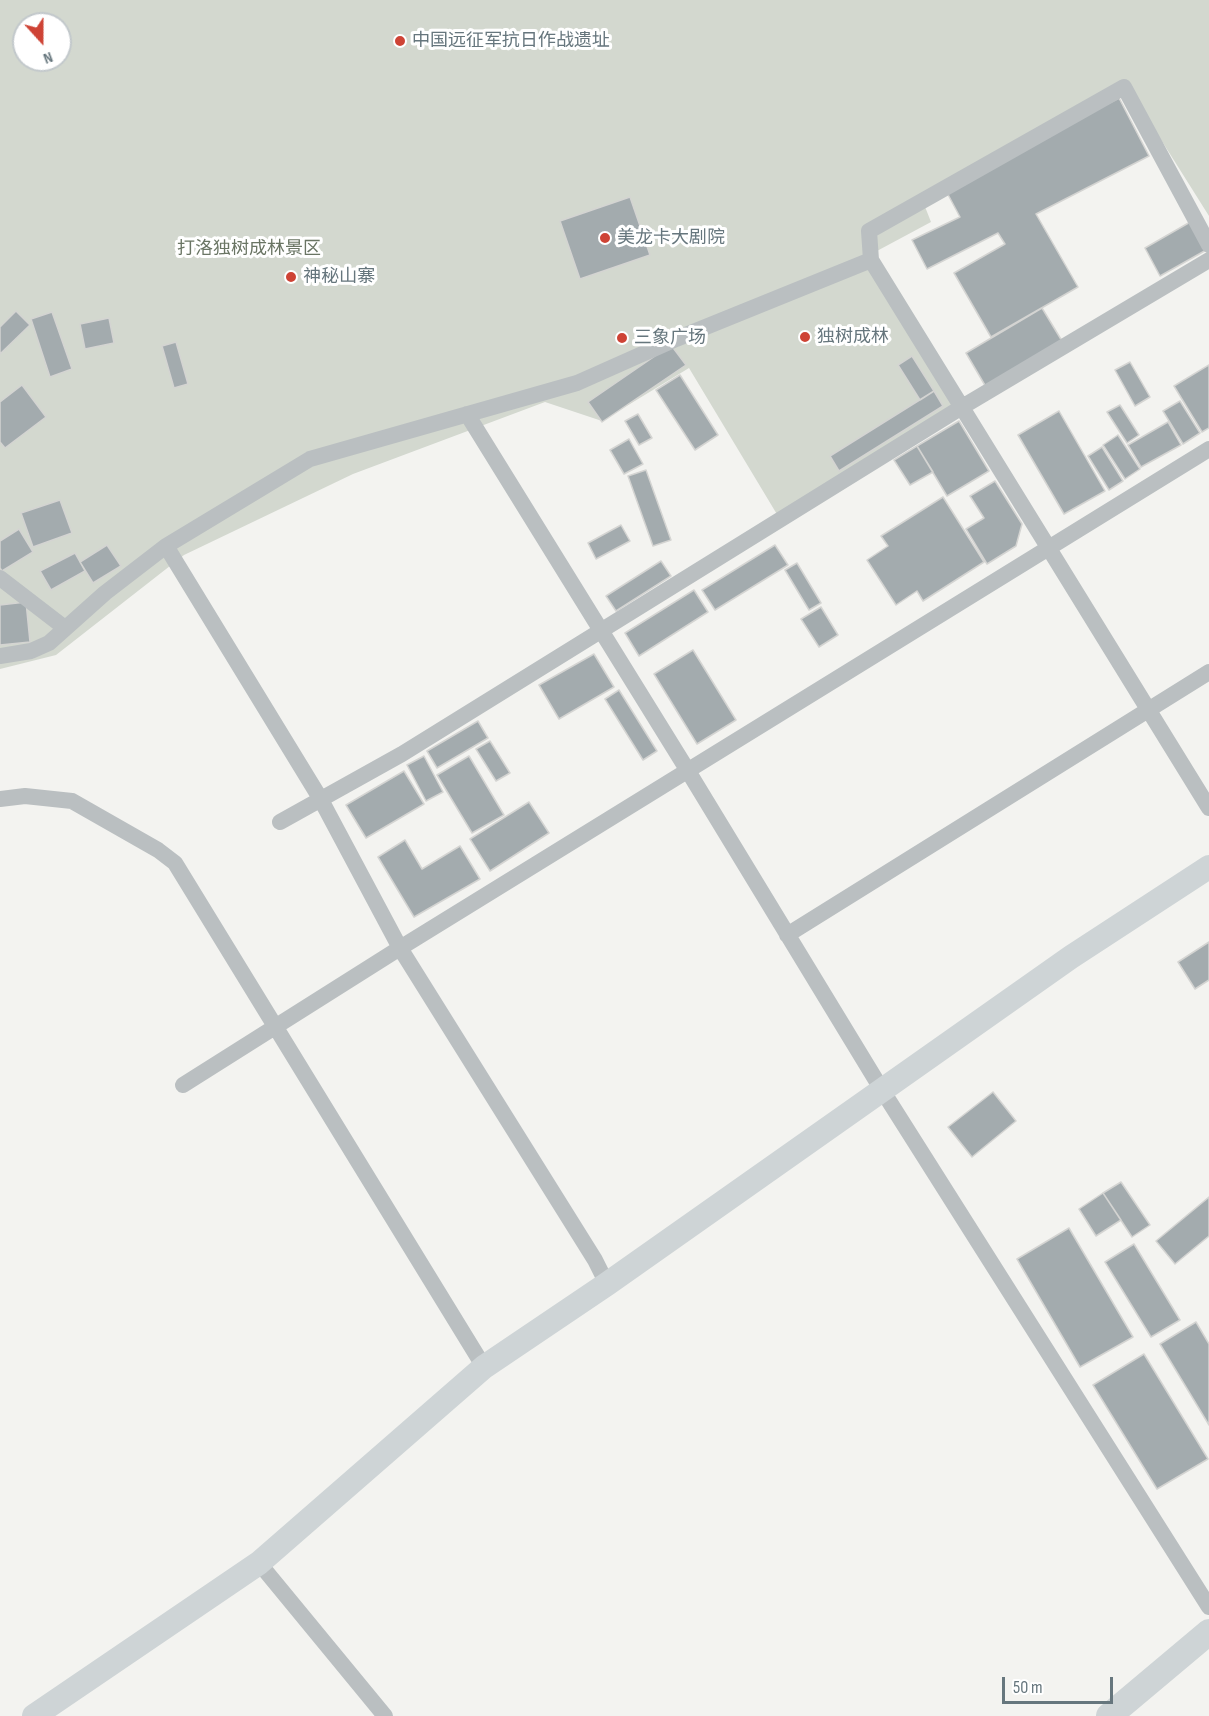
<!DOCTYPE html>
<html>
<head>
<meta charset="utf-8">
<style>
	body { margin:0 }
	#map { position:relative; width:1209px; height:1716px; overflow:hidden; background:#f3f3f0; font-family:"Sofia Sans Condensed",sans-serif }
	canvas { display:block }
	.north { position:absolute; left:12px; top:12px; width:60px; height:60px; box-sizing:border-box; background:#fff; border:2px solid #c2c8cb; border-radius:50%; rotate:159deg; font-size:16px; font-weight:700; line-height:24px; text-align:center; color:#66767d }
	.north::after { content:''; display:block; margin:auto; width:21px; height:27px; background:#ce4335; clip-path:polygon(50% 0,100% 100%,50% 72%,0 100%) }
	.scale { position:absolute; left:1002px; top:1677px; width:111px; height:27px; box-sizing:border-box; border:3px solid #66767d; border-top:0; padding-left:8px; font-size:18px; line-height:21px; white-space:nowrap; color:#66767d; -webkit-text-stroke:4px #fff; paint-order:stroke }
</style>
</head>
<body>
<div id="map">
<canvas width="1209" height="1716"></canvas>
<div class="north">N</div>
<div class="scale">50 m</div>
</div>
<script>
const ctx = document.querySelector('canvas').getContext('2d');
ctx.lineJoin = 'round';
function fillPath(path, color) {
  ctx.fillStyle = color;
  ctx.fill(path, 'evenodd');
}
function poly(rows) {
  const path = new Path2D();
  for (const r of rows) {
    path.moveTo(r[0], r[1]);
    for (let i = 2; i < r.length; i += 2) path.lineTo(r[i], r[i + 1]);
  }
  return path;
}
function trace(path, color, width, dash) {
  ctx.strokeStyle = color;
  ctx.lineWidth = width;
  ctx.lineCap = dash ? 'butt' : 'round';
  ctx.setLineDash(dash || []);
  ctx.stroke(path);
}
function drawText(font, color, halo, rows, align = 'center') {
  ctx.font = font + ' "Sofia Sans Condensed","Noto Sans SC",sans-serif';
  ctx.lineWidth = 6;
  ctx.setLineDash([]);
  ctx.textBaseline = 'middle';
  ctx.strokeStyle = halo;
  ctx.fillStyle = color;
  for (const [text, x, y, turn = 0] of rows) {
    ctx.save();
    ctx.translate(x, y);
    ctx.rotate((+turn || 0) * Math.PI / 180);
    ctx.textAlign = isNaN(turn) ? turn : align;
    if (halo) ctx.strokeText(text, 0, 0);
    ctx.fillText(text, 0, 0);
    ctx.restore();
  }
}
fillPath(poly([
	[0,0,1209,0,1209,216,1126,84,920,194,931,222,862,259,954,405,778,516,689,368,602,421,545,402,353,474,184,555,56,655,0,669],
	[24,24,60,24,60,60,24,60]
]), '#d3d8cf');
const building = poly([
	[1119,98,1149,156,1036,214,1078,287,991,337,954,273,1005,244,998,233,927,269,912,240,960,217,944,187,1119,98],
	[630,197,650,255,580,279,560,221,630,197],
	[1192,221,1208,249,1160,276,1145,248,1192,221],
	[1042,308,1062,341,986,387,966,353,1042,308],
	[16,311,30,325,0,354,0,327,16,311],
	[52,312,72,369,50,377,31,319,52,312],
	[109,318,114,343,85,349,80,324,109,318],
	[176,342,188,384,174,388,162,346,176,342],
	[671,345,686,365,602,422,588,402,671,345],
	[912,356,934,391,920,400,898,365,912,356],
	[1130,362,1150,397,1135,406,1115,370,1130,362],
	[1209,365,1209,428,1202,432,1174,386,1209,365],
	[680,375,718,435,695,450,656,390,680,375],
	[22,385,46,417,5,448,0,442,0,402,22,385],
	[934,391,943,406,839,471,830,456,934,391],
	[1180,401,1200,433,1183,444,1163,411,1180,401],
	[1120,405,1139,435,1127,443,1107,412,1120,405],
	[1059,411,1105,491,1064,514,1018,435,1059,411],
	[638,414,652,438,639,445,625,421,638,414],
	[959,421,989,471,947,496,917,446,959,421],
	[1168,422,1181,445,1141,467,1128,445,1168,422],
	[1118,435,1140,469,1125,479,1103,445,1118,435],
	[629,439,643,464,624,474,610,450,629,439],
	[917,446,933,472,910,485,894,460,917,446],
	[1102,447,1123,481,1109,490,1088,456,1102,447],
	[646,470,671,540,653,546,628,476,646,470],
	[995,481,1022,524,1016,546,987,564,966,529,984,518,970,496,995,481],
	[943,497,984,562,923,601,917,591,896,605,867,560,888,546,881,536,943,497],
	[60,500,72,533,33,547,21,513,60,500],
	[621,525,630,541,596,559,588,543,621,525],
	[19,529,33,552,2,571,0,568,0,541,19,529],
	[107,545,121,566,93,583,80,562,107,545],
	[775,545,788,565,715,610,702,590,775,545],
	[75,553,85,571,51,590,40,571,75,553],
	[661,561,671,576,616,611,606,596,661,561],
	[797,563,821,603,809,610,785,570,797,563],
	[694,590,708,612,639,656,625,633,694,590],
	[26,602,30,642,0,645,0,605,26,602],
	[821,607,838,635,819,647,801,619,821,607],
	[693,650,736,720,697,744,654,674,693,650],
	[594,654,614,687,559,719,539,685,594,654],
	[619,690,657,751,643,760,605,699,619,690],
	[478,721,488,738,437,768,427,751,478,721],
	[490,741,510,773,496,781,476,749,490,741],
	[424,756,443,792,426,801,407,765,424,756],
	[469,756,504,815,472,833,437,775,469,756],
	[404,771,424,804,366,838,346,805,404,771],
	[529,802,549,833,490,871,470,839,529,802],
	[405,840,422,869,460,846,480,879,414,917,378,857,405,840],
	[1209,942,1209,980,1195,989,1178,962,1209,942],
	[993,1092,1016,1121,972,1157,948,1127,993,1092],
	[1121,1182,1150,1225,1132,1237,1103,1193,1121,1182],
	[1103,1193,1121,1220,1096,1236,1079,1209,1103,1193],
	[1209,1197,1209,1236,1175,1264,1156,1241,1209,1197],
	[1069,1228,1133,1337,1080,1367,1017,1259,1069,1228],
	[1134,1244,1180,1320,1151,1337,1105,1262,1134,1244],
	[1196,1322,1209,1344,1209,1425,1160,1344,1196,1322],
	[1144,1354,1208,1459,1157,1489,1093,1385,1144,1354]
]);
fillPath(building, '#a3abae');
trace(building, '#d4d4d2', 1.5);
trace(poly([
	[1209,245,1124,87,869,231,871,260,1209,808],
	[467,414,688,771,882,1090,1209,1607],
	[166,546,320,798,400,948,595,1260,607,1284],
	[0,578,65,628],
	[0,656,31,651,49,643,105,593,166,546,310,459,577,383,676,339,871,260],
	[0,799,25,796,72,801,158,850,175,863,484,1367],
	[280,822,402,754,962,407,1209,260],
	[787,935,1209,672],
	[183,1085,400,948,1209,449],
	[259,1563,385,1716]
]), '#babfc1', 16);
trace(poly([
	[34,1716,259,1563,484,1367,607,1284,1071,957,1209,867]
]), '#ced4d6', 24);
trace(poly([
	[1109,1716,1209,1632]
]), '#ced4d6', 26);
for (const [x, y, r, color] of [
	[400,41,6,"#ce4335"],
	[605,238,6,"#ce4335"],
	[291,277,6,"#ce4335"],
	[805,337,6,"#ce4335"],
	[622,338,6,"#ce4335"]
]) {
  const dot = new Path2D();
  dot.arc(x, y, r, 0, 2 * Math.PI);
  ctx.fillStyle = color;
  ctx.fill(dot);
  trace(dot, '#fff', 2);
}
drawText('18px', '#66767d', '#fff', [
	["中国远征军抗日作战遗址",412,41],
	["美龙卡大剧院",617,238],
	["神秘山寨",303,277],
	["独树成林",817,337],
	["三象广场",634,338]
], 'left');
drawText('18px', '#6a7564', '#fff', [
	["打洛独树成林景区",249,249]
]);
</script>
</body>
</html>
